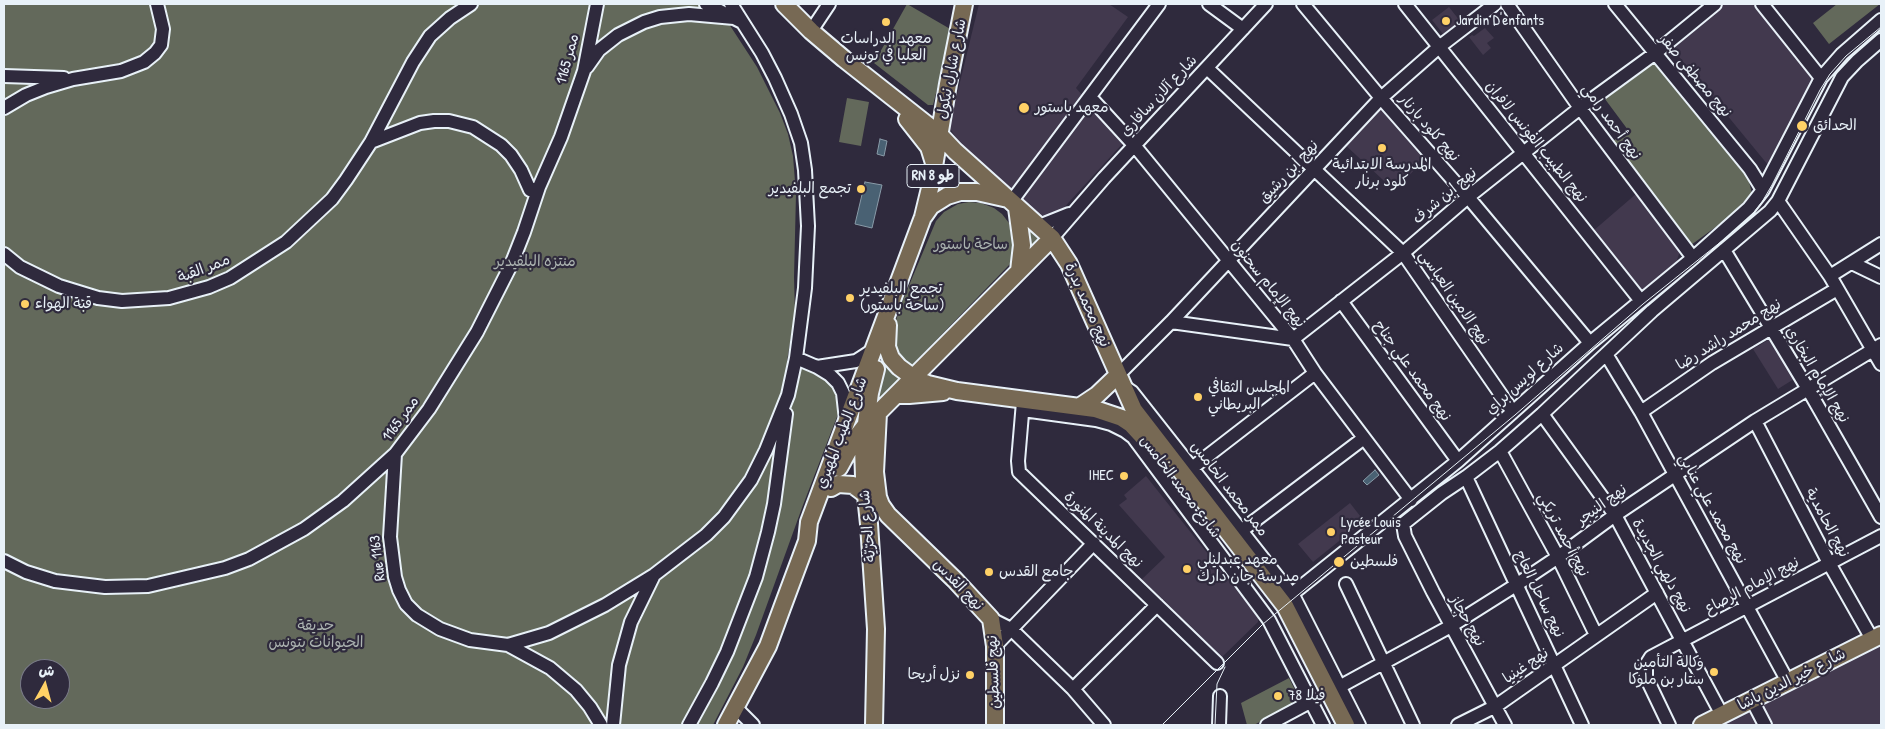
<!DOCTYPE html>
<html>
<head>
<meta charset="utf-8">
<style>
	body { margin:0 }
	#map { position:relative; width:1885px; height:729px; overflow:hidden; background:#2f2a3d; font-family:"Patrick Hand","Playpen Sans Arabic",sans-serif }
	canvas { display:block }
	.frame { position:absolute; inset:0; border:5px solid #e8f1f8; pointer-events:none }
	.north { position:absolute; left:20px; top:659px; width:50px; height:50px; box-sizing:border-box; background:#2f2a3d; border:1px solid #797a88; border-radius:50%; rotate:7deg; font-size:14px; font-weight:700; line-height:20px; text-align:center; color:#e8f1f8 }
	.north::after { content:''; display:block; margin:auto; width:18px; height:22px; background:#ffd166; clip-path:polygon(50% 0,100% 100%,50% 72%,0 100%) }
</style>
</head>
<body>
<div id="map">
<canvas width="1885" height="729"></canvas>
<div class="frame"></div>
<div class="north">ش</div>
</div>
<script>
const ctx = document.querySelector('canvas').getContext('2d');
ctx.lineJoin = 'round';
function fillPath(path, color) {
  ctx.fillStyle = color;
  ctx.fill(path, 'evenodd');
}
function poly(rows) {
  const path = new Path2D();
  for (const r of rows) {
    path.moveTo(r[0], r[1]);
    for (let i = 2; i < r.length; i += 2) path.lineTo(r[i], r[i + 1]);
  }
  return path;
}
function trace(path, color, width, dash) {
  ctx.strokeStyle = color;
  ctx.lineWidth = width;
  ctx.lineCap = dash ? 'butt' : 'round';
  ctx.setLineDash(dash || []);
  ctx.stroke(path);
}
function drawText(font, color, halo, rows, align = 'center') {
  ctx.font = font + ' "Patrick Hand","Playpen Sans Arabic",sans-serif';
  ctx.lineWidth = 4.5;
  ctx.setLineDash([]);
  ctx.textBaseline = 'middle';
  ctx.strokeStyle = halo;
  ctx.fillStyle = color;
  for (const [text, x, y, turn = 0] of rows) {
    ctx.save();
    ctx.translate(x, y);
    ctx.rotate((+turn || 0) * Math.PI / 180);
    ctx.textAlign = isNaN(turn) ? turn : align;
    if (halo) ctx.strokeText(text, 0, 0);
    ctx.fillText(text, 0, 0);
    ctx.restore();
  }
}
fillPath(poly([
	[979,4,1109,4,1128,17,1076,88,1124,142,1059,213,1050,216,1039,215,963,148,949,127],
	[1723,4,1756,4,1816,78,1773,166,1768,165,1671,47],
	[1449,7,1460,21,1443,34,1432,20],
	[1485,28,1494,38,1487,43,1491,48,1483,55,1469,37,1472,35,1474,36],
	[1378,105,1425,158,1395,191,1343,143],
	[1636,194,1680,251,1676,263,1643,291,1593,231],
	[1770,339,1794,379,1778,389,1753,349],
	[1146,476,1258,617,1258,622,1220,659,1141,580,1165,557,1119,505,1127,499,1124,495],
	[1350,503,1364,521,1313,562,1298,544],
	[1881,643,1881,725,1721,725,1875,646]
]), '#42394e');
fillPath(poly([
	[4,4,716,4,757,67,780,113,788,134,793,156,796,194,794,277,795,313,787,361,819,368,838,391,840,409,803,505,756,635,743,667,713,725,4,725],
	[30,669,60,669,60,699,30,699],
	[907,4,952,30,933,105,928,105,874,63],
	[1837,4,1880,4,1829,44,1813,23],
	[1654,63,1748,177,1752,194,1724,221,1691,245,1613,141,1628,130,1605,99],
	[847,98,869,102,861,146,839,142],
	[969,202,981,203,994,208,1002,214,1009,223,1013,244,1011,263,913,364,908,364,901,357,895,342,895,324,900,307,936,221,944,212,958,204],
	[1023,220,1046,241,1024,263],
	[883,352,902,377,872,410,874,392],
	[1289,678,1300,700,1254,725,1247,725,1241,703]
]), '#63695b');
const water = poly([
	[880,139,887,141,884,156,877,154,880,139],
	[865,182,882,185,872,228,855,224,865,182],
	[1375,470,1379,475,1367,485,1363,481,1375,470]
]);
fillPath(water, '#496173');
trace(water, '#899ba8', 1);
const minor = poly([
	[706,4,726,14],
	[1209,4,1243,29],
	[1303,4,1381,98,1468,197,1590,343],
	[1405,4,1641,301],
	[1507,4,1580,108,1693,258],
	[1762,4,1821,78],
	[811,31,829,4],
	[587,67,599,50,618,35,644,22,660,17,689,14,734,18,742,22],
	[1207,68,1403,253,1513,412],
	[4,76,64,78],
	[1090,97,1134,145,1293,339,1315,373,1411,500],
	[4,108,26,95,46,87,73,79,121,71,144,62,155,53,161,45,163,29,157,4],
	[371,142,420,123,434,121,449,121,473,127,501,145,511,155,521,170,530,190,539,187],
	[1763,190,1821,78,1842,54,1881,20],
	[1778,201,1830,276,1881,364],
	[1011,202,1159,4],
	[1039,226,1069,214],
	[1052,238,1104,178,1266,4],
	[1724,250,1808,389,1881,517],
	[4,254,20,267,59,286,98,298,122,301,169,298,209,287,230,278,286,242,332,199,346,180,371,142,413,62,430,36,450,18,471,4],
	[1852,263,1881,277],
	[1830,276,1881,244],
	[1341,301,1458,461],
	[1171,322,1293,339,1403,253,1468,197,1580,108,1654,54,1715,4],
	[1606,354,1641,412,1788,682],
	[796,358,817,367,830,375,838,383,843,393,846,420],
	[817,367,856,361,873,350],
	[1118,375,1171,322,1381,98,1439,47,1495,4],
	[1126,388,1132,392,1295,599,1359,725],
	[1023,402,1018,461,1019,472,1217,663],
	[1023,410,1096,420,1111,424,1125,431,1133,437,1269,620,1323,725],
	[1641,412,1712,363,1837,289],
	[1542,414,1615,515,1722,715],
	[1755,421,1829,563,1872,639],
	[1500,451,1558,557,1596,635],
	[395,454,390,537,395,577,399,590,406,604,417,615,440,629,470,640,508,645,550,668,576,690,590,707,601,725],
	[1192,468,1315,373],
	[1466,477,1582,725],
	[1241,531,1364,438],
	[4,561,26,572,55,581,105,587,148,586,225,568,249,559,304,529,343,501,395,454,429,409,477,332,511,265,524,232,539,187,561,137,584,71,597,4],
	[1346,584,1413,725],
	[1282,602,1458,461,1590,343,1693,258,1749,208,1763,190,1750,169,1615,4],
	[991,619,1011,629,1073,689,1104,725],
	[508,645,549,633,605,605,654,575,706,535,724,517,751,480,766,450,788,395,796,358,805,288,808,226,805,170,801,143,791,114,775,78,762,53,731,4],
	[995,646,1094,543],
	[1339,687,1451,626,1516,585,1558,557,1615,515,1755,421,1881,345],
	[1073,689,1157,605],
	[1752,700,1765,725],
	[736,708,753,725],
	[613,725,619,665,631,622,653,577],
	[689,725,712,683,727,652,756,577,768,532,774,504,786,414],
	[1219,725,1220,696],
	[1267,725,1310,702],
	[1458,725,1496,706,1657,593],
	[1505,725,1433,592,1405,536,1403,524,1442,493,1466,477,1500,451,1542,414,1652,311,1770,211,1778,201,1842,77,1857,61,1881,40],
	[1669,725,1646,677,1646,665,1651,657,1881,536]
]);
const major = poly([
	[784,4,811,31,844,59,939,134,955,151,1052,238,1069,264,1134,410,1285,606,1346,725],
	[907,119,929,147,934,163],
	[1017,208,1022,245,1019,271],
	[924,216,931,206,947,196,960,192,977,192,1008,199],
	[888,325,887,347,891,358,899,367,914,378,928,384,957,391,1095,409,1122,418,1131,424,1143,437],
	[898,395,909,395,943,392],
	[1079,407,1097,395,1118,375],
	[878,413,875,472,878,497,881,505,888,515,955,580,991,619,995,646,995,725],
	[839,468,855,439,865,426,1052,238],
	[831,488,838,484,853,485,865,494],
	[726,725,768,646,782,608,807,541,809,522,923,217,931,184,948,84,964,4],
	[874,725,876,629,869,524,864,477,863,446,870,393,876,369],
	[1702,725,1881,635]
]);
trace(minor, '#e8f1f8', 16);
trace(major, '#e8f1f8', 20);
trace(minor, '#2f2a3d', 12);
trace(major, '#776954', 16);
trace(poly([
	[1162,725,1263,624,1515,415,1643,304,1747,221,1762,202,1772,185,1820,90,1830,74,1846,56,1881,27],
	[1215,725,1217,684,1225,667]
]), '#e8f1f8', 1);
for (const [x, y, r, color] of [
	[1446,21,5,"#ffd166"],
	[886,22,5,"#ffd166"],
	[1024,108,6,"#ffd166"],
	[1802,126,6,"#ffd166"],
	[1382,148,5,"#ffd166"],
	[861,189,5,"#ffd166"],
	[850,298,5,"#ffd166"],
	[25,304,5,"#ffd166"],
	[1198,397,5,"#ffd166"],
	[1124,476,5,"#ffd166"],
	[1331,532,5,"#ffd166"],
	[1339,562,6,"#ffd166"],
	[1187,569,5,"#ffd166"],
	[989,572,5,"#ffd166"],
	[1714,672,5,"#ffd166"],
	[970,675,5,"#ffd166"],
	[1278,696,5,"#ffd166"]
]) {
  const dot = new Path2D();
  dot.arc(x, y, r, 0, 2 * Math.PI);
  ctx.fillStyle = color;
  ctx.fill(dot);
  trace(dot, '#2f2a3d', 2);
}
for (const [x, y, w] of [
	[933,176,52]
]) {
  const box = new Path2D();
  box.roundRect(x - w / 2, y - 11.5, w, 23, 4);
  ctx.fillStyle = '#2f2a3d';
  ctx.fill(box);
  trace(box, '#e8f1f8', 1);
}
drawText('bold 14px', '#e8f1f8', null, [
	["RN 8 طو",933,176]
]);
drawText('15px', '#e8f1f8', '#2f2a3d', [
	["Jardin D'enfants",1456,21],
	["معهد الدراسات",886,39,"center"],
	["العليا في تونس",886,56,"center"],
	["معهد باستور",1035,108],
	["الحدائق",1813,126],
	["المدرسة الابتدائية",1382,165,"center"],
	["كلود برنار",1382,182,"center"],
	["تجمع البلفيدير",851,189,"right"],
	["تجمع البلفيدير",860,289],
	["(ساحة باستور)",860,306],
	["قبة الهواء",35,304],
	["المجلس الثقافي",1208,388],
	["البريطاني",1208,405],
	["IHEC",1114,476,"right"],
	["Lycée Louis",1341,523],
	["Pasteur",1341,540],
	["معهد عبدليلي",1197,560],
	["مدرسة جان دارك",1197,577],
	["فلسطين",1350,562],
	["جامع القدس",999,572],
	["وكالة التأمين",1704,663,"right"],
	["ستار بن ملوكا",1704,680,"right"],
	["نزل أريحا",960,675,"right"],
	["فيلا 78",1288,696]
], 'left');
drawText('15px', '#e8f1f8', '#2f2a3d', [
	["ممر 1165",568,59,-75],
	["شارع شارل نيكول",952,69,-79],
	["نهج مصطفى صفر",1695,76,50],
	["شارع آلان سافاري",1159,96,-47],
	["نهج أحمد رامي",1611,122,54],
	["نهج كلود بارنار",1429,128,49],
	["نهج الطبيب الفونس لافران",1536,142,51],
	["نهج ابن رشيق",1289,172,-47],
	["نهج ابن شرف",1445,196,-40],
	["ممر القبة",204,269,-21],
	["نهج الإمام سحنون",1268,284,51],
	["نهج الامين العباسي",1454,298,55],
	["نهج محمد بدرة",1087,305,66],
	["نهج محمد راشد رضا",1729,335,-32],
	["نهج محمد علي جناح",1412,371,54],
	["نهج الإمام البخاري",1817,375,59],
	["شارع لويس براي",1525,379,-42],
	["ممر 1165",401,419,-54],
	["شارع الطيب المهيري",842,433,-69],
	["شارع محمد الخامس",1180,487,53],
	["ممر محمد الخامس",1229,489,52],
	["نهج النيجر",1602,505,-36],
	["نهج محمد علي عنابي",1712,509,61],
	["نهج الحامدية",1827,523,62],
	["شارع الحرّيّة",868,526,-95],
	["نهج المدينة المنورة",1103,530,44],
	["نهج أحمد تريكي",1563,535,62],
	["Rue 1163",378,558,-97],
	["نهج دلهي الجديدة",1661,566,61],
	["نهج القدس",958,585,46],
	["نهج الإمام الرصاع",1752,586,-28],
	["نهج ساحل العاج",1539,594,64],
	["نهج حجاز",1467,621,61],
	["نهج غينيا",1526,666,-34],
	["نهج فلسطين",994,672,-92],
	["شارع خير الدين باشا",1792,680,-27]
]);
drawText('15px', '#acb4b1', '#2f2a3d', [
	["ساحة باستور",971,245],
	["منتزه البلفيدير",535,262],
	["حديقة",316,626],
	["الحيوانات بتونس",316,643]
]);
</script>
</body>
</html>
